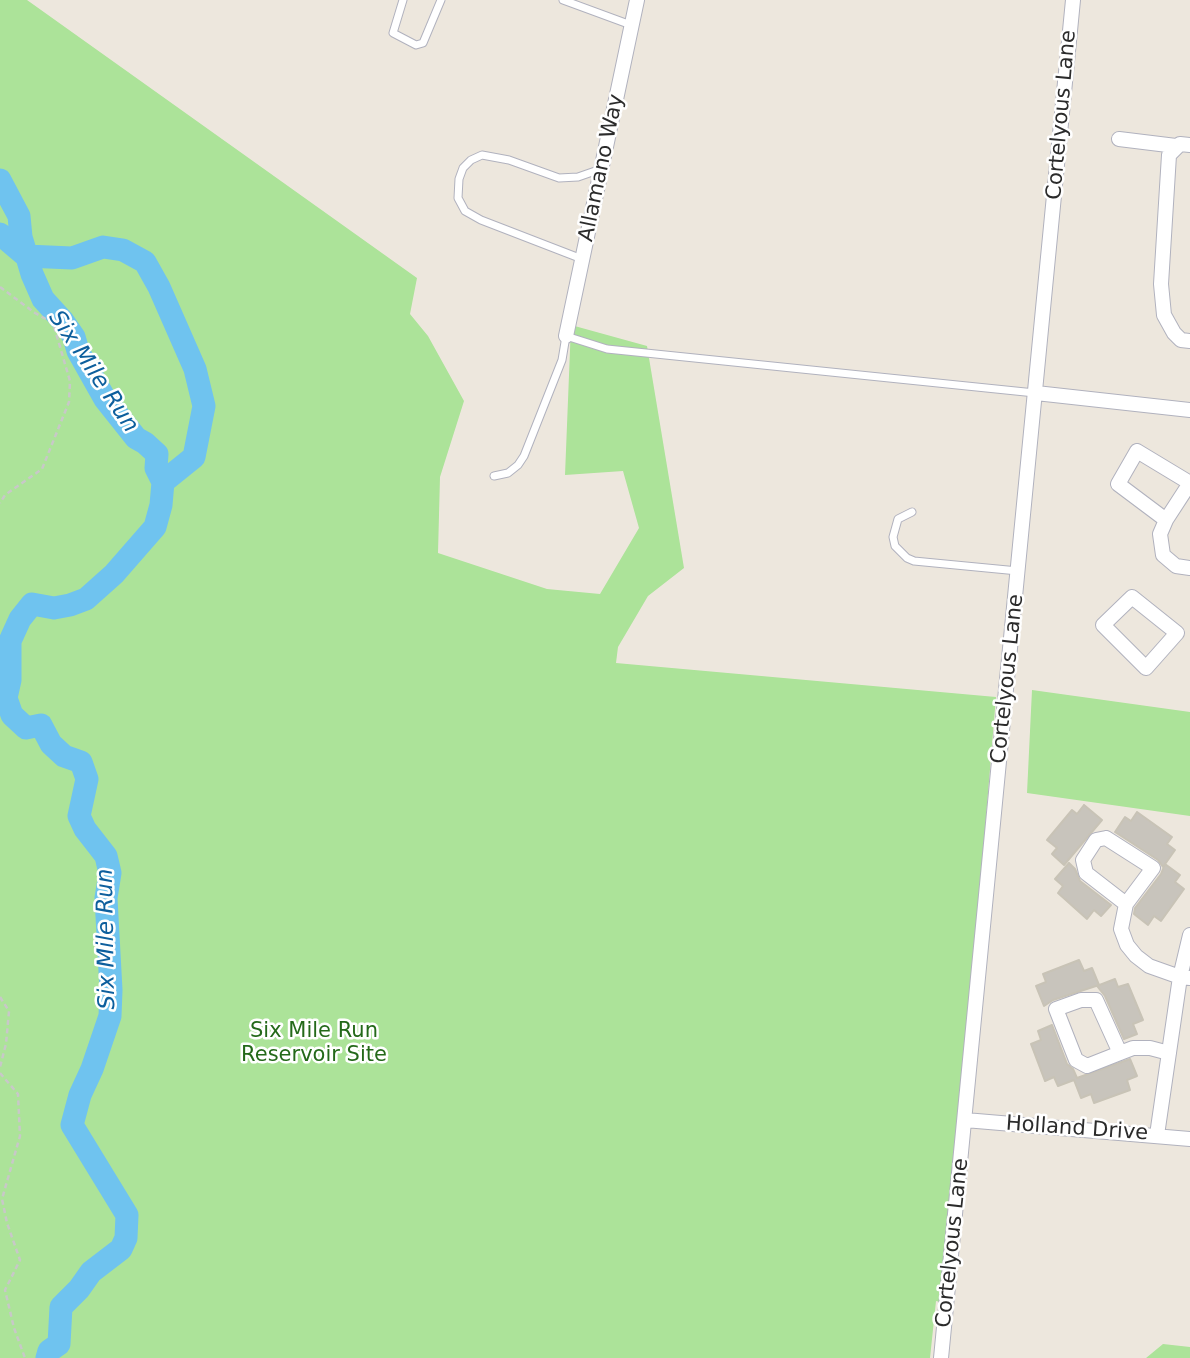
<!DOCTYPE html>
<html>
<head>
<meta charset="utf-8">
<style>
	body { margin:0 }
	canvas { display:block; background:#ede7dd }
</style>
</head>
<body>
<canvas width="1190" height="1358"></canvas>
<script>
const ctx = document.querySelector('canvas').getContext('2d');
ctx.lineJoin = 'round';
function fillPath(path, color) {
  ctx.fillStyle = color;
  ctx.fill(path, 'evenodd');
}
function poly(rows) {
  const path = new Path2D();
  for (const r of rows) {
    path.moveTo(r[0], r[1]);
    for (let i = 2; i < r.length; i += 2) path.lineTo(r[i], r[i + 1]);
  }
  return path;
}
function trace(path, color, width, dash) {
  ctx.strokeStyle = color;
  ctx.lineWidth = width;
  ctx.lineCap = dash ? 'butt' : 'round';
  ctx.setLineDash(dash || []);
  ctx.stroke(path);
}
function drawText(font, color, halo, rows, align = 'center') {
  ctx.font = font + ' "DejaVu Sans",sans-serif';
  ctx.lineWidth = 5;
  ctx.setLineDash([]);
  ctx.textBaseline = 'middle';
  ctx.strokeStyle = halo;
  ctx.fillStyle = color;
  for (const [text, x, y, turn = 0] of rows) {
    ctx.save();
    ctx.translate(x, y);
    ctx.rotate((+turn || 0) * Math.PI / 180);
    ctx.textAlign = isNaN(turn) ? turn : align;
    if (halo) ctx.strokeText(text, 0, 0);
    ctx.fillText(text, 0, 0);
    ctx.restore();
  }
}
fillPath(poly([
	[0,0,27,0,417,278,410,314,428,336,464,401,440,477,438,553,547,589,600,594,639,528,623,471,565,475,571,325,647,346,684,568,648,596,618,647,616,663,996,697,985,829,991,830,945,1303,936,1301,930,1358,0,1358],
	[1032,690,1190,712,1190,816,1027,793],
	[1163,1344,1190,1347,1190,1358,1146,1358]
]), '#ace399');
trace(poly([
	[0,180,19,216,21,237,32,274,43,299,63,321,74,337,78,351,105,399,136,438,145,443,157,454,156,468,163,482,161,505,155,527,114,574,86,599,70,605,54,608,32,604,20,619,10,641,10,680,6,698,12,715,26,728,41,725,51,744,64,756,81,762,87,779,79,816,85,829,106,856,110,873,106,898,111,990,110,1016,92,1069,80,1095,72,1125,127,1215,126,1238,121,1249,91,1272,79,1289,61,1307,59,1344,49,1351,47,1358],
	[0,234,26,256,72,258,103,247,123,250,145,262,159,287,195,369,204,406,194,457,163,482]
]), '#6fc3ef', 23);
const building = poly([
	[1084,805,1102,820,1064,865,1052,854,1057,848,1047,840,1072,810,1077,814,1084,805],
	[1137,812,1172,837,1167,844,1175,850,1163,867,1158,860,1115,832,1125,817,1131,821,1137,812],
	[1069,863,1075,869,1080,881,1111,905,1101,916,1094,910,1087,919,1058,893,1063,886,1055,879,1069,863],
	[1165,864,1180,875,1175,882,1184,889,1161,921,1154,916,1148,925,1134,914,1135,908,1161,874,1165,864],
	[1079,960,1084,971,1092,968,1099,985,1053,1000,1044,1006,1036,986,1046,982,1043,974,1079,960],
	[1115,979,1118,987,1128,984,1143,1020,1133,1024,1137,1034,1124,1039,1105,996,1097,986,1115,979],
	[1052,1025,1067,1064,1073,1069,1077,1078,1130,1059,1137,1076,1127,1080,1130,1090,1094,1103,1091,1094,1081,1098,1074,1080,1058,1086,1054,1077,1045,1081,1031,1044,1041,1040,1038,1031,1052,1025]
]);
fillPath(building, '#c8c4bc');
trace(building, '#c8c3b6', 2);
const service = poly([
	[403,0,393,33,416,45,423,43,441,0],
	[563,0,631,25],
	[582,259,481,220,465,211,458,198,459,179,463,168,471,160,482,155,509,160,559,178,578,177,601,169],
	[494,476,508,473,518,465,524,456,562,360,566,336,607,349,1035,393],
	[912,512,898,519,893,537,895,546,907,558,914,561,1018,571]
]);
const minor = poly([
	[1119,139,1176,146],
	[1190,145,1180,144,1169,155,1161,284,1164,315,1174,333,1181,340,1190,341],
	[566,336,637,0],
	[1036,393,1190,410],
	[1137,451,1190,483,1166,520,1118,484,1137,451],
	[1166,520,1160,534,1163,555,1176,566,1190,568],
	[1132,597,1177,633,1146,668,1103,625,1132,597],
	[1106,838,1153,868,1126,904,1086,873,1083,860,1096,840,1106,838],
	[1126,904,1121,929,1127,945,1136,956,1149,966,1180,977,1190,978],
	[1081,1000,1096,1000,1120,1053,1087,1066,1076,1060,1056,1009,1081,1000],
	[1120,1053,1133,1048,1150,1048,1169,1053],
	[965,1120,1190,1139],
	[1157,1135,1180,977,1190,935],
	[941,1358,1073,0]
]);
trace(service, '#b1b2be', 9);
trace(minor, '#b1b2be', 16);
trace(poly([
	[0,287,35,313,53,323,70,381,69,402,42,469,5,495,0,503],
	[0,997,9,1011,6,1044,0,1067],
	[0,1073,18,1094,20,1136,2,1199,7,1223,20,1260,5,1290,14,1328,25,1358]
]), '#c8c8c8', 2.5, [5, 3.5]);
trace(service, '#fff', 7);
trace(minor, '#fff', 14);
drawText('21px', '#2b2b2b', '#fff', [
	["Cortelyous Lane",1062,115,-85],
	["Allamano Way",602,168,-78],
	["Cortelyous Lane",1008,679,-84],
	["Holland Drive",1077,1129,4],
	["Cortelyous Lane",953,1243,-84]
]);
drawText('21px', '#24691a', '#fff', [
	["Six Mile Run",314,1032],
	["Reservoir Site",314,1056]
]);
drawText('italic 23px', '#0d5f9d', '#fff', [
	["Six Mile Run",93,372,56],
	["Six Mile Run",107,939,-91]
]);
</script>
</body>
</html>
